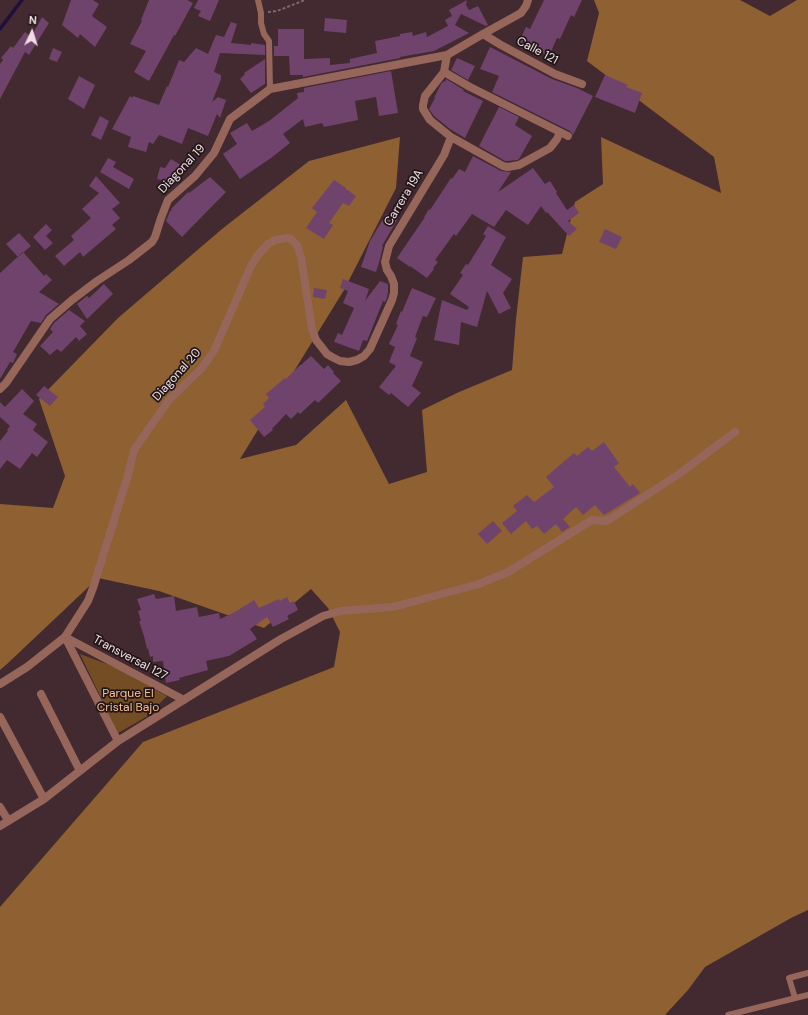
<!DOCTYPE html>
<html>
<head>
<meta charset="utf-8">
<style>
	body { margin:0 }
	#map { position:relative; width:808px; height:1015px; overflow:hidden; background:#432930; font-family:"DM Sans",sans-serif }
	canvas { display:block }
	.north { position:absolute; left:12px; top:12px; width:40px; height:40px; -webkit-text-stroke:3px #221619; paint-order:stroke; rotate:4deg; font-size:11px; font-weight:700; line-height:16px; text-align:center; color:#f0dee2 }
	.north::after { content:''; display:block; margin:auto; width:14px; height:18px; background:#f0dee2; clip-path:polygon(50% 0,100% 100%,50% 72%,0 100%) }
</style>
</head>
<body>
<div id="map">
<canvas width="808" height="1015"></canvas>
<div class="north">N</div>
</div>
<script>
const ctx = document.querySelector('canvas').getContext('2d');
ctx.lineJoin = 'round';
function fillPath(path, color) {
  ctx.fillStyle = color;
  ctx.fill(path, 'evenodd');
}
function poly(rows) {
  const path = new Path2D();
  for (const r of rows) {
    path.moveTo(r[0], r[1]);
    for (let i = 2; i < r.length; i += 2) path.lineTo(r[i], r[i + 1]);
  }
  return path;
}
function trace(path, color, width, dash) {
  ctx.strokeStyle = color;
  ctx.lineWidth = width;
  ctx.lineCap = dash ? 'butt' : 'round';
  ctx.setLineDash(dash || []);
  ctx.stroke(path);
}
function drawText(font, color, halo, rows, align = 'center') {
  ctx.font = font + ' "DM Sans",sans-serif';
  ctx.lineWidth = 3.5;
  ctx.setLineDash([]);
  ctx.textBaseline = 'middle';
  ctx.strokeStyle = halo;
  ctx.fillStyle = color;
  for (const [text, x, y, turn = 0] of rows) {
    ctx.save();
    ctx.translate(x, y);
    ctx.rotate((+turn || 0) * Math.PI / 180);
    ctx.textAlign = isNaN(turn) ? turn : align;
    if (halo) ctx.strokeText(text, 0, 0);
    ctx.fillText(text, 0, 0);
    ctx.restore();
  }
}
fillPath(poly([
	[80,654,115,667,167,696,146,717,118,733]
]), '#754d25');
fillPath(poly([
	[594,0,740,0,770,16,797,0,808,0,808,910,791,918,705,967,688,990,665,1015,0,1015,0,907,143,742,334,667,340,632,328,608,311,589,264,628,159,591,98,578,7,664,0,670,0,504,53,508,65,476,39,399,118,318,222,229,309,161,400,137,396,188,344,290,240,459,296,445,346,400,389,484,427,472,422,410,459,392,512,370,516,319,523,257,562,254,575,202,603,184,601,137,721,193,714,157,587,61,599,13]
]), '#8e6032');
trace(poly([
	[0,29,22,0]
]), '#220e3d', 3.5);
fillPath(poly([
	[71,0,93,0,99,4,92,16,107,27,95,47,80,34,78,38,62,25],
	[149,0,187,0,193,3,175,36,174,35,167,48,149,81,134,72,146,51,130,44,142,21,141,20],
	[198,0,219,0,210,21,198,16,201,11,194,8],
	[467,0,466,5,469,10,478,6,488,25,486,26,461,14,455,25,469,33,434,51,400,57,400,58,303,77,303,75,290,75,289,56,274,56,274,46,278,46,278,29,304,29,304,59,330,58,330,65,350,63,350,59,377,53,375,41,400,36,400,34,412,32,413,36,426,32,427,37,448,26,445,20,452,16,449,10],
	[544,0,582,0,574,17,571,15,560,39,557,38,549,56,519,42,526,27,530,29],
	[42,17,49,23,29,55,25,52,0,99,0,64,3,60,1,58,11,46,13,48,25,32,31,37],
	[325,18,347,20,346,33,324,31],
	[231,22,237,24,231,43,251,45,251,43,265,45,265,55,220,53,214,72,221,75,221,79,212,102,218,97,226,100,220,118,217,114,208,136,188,128,182,144,159,135,153,144,149,142,146,152,128,147,131,137,112,129,130,96,132,98,133,96,159,105,167,86,168,87,179,60,184,62,196,48,208,54,216,35,224,37],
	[490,47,552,79,577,88,593,96,573,135,570,131,492,92,499,76,480,69],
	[53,48,62,52,57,62,49,59],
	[457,58,475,66,468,80,451,70],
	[265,59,265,84,251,93,240,79,245,74,244,73],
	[391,71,398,113,379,116,376,97,355,101,358,120,324,127,322,123,305,127,303,119,283,134,290,143,271,158,240,179,223,154,237,144,230,133,247,123,252,131,269,121,298,98,297,93,304,92,304,88],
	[605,75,628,85,626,87,642,93,635,113,595,97],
	[79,76,95,85,84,109,68,99],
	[446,79,464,90,463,91,483,101,465,138,450,129,434,116,429,109,435,98,434,98,441,84,444,81,445,82],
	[499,107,519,117,515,125,532,136,519,159,517,160,508,161,505,161,479,146],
	[100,116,109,121,101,140,91,135],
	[473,156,501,171,511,172,498,192,533,168,545,184,550,181,557,192,556,193,567,210,574,205,579,213,568,221,577,229,569,236,547,212,546,213,541,206,528,225,506,210,494,227,472,214,456,236,454,234,435,260,438,262,433,268,434,269,427,278,410,266,410,267,397,258,425,217,424,217,429,209,430,210,451,178,452,179,459,169,465,172],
	[108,158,116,162,113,167,134,179,129,189,100,172],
	[171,159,184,167,173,184,168,182,157,179,160,167,165,168],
	[96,176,120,203,112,209,120,218,112,225,116,229,83,257,80,252,64,266,55,256,74,240,71,236,91,218,82,209,99,193,89,186],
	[210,177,226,192,182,237,166,221,170,211,172,210,171,209,188,192,189,193],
	[334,180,346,188,346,189,356,196,349,206,343,203,329,223,333,225,324,239,306,228,317,212,312,208],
	[386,214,397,220,382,246,383,246,380,259,376,272,361,267,370,241],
	[46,224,52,230,46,236,53,243,45,250,33,237],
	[488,226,506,237,491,265,512,279,503,293,511,308,499,314,487,291,477,327,461,322,459,345,434,340,442,300,467,310,469,307,450,294,463,275,460,273,466,264,468,265,486,236,483,234],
	[605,229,622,237,616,249,599,242],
	[19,233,31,246,18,257,6,244],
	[23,252,44,276,46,274,52,280,39,292,59,304,46,315,41,323,31,321,13,352,17,354,13,363,10,362,0,379,0,273],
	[343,279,369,289,365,301,380,281,388,284,388,292,387,298,385,302,383,301,367,341,363,340,359,351,334,342,338,333,342,335,354,308,343,303,348,291,340,288],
	[104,284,113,294,87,319,77,304,87,296,89,298],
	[314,288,327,290,325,299,313,297],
	[412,288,436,298,427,317,423,316,415,337,417,338,410,356,423,362,412,386,421,393,408,407,391,393,389,395,379,387,396,366,389,362,395,347,389,344,398,325,396,324,401,311,402,312],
	[69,310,85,321,80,326,87,334,79,341,76,337,61,352,57,349,50,355,40,346,53,332,50,329,54,323],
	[311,356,324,369,328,365,334,372,333,373,341,381,318,403,315,400,300,414,298,412,291,419,286,414,272,429,273,430,264,437,250,420,265,407,263,404,269,398,266,394,285,378,286,379,300,365,301,365],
	[44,386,58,397,50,406,36,395],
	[22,389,34,401,23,414,37,424,33,430,48,442,37,457,32,453,20,469,7,460,0,469,0,441,8,431,7,430,10,426,0,417,0,402,5,407],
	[604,442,619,463,614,467,630,487,633,484,640,493,604,515,595,505,583,515,576,507,563,519,570,527,562,532,556,524,544,534,537,526,532,529,526,521,511,534,502,523,517,511,513,506,527,495,534,502,554,487,546,477,574,453,577,456,588,447,592,451],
	[493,521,502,531,487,544,478,534],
	[154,594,156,599,174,596,176,611,197,607,199,617,219,613,220,619,235,612,254,600,259,608,279,599,280,601,287,597,290,603,294,601,298,610,287,616,289,619,273,627,267,617,250,629,257,639,229,656,206,661,208,670,179,678,180,680,166,683,163,661,153,662,153,656,150,657,148,648,147,649,144,636,139,621,141,621,138,611,141,610,137,599]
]), '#70436c');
trace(poly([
	[268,12,277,11,305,0]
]), '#7e676d', 2, [3, 2]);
trace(poly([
	[258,0,261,13,261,23,264,34,269,41,270,89],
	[795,998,789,978,808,973],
	[728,1015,808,995]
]), '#96665b', 6);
trace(poly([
	[483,34,501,45,555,74,582,84],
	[444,72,470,87,568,136],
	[451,137,503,166,508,167,519,165,550,148,557,139,560,132],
	[0,389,6,383,50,319,72,300,97,281,129,260,152,242,155,237,161,218,168,200,195,176,214,153,230,119,270,89,447,55,483,34,521,13,526,6,528,0],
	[65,637,184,700],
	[65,637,118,741],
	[0,684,27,667,65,637,88,601,93,588,128,475,134,450,169,400,202,368,214,351,251,266,258,255,268,244,275,240,287,238,291,239,297,245,301,257,312,329,316,340,327,354,332,357,340,361,349,362,357,360,364,356,370,349,392,300,394,293,394,284,391,276,387,270,385,262,389,246,444,155,451,137,430,120,423,109,423,105,425,96,444,72,447,55],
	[41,694,80,771],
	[0,717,44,799],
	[0,807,8,820],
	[0,826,44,799,118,741,281,639,323,616,340,611,393,607,479,584,508,572,592,520,605,521,610,519,679,474,735,432]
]), '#96665b', 8);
drawText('12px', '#f0dee2', '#221619', [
	["Calle 121",537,51,28],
	["Diagonal 19",182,169,-47],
	["Carrera 19A",404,198,-59],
	["Diagonal 20",177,375,-48],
	["Transversal 127",130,658,28]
]);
drawText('12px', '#f8c08d', '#221619', [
	["Parque El",128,694],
	["Cristal Bajo",128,708]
]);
</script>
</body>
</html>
